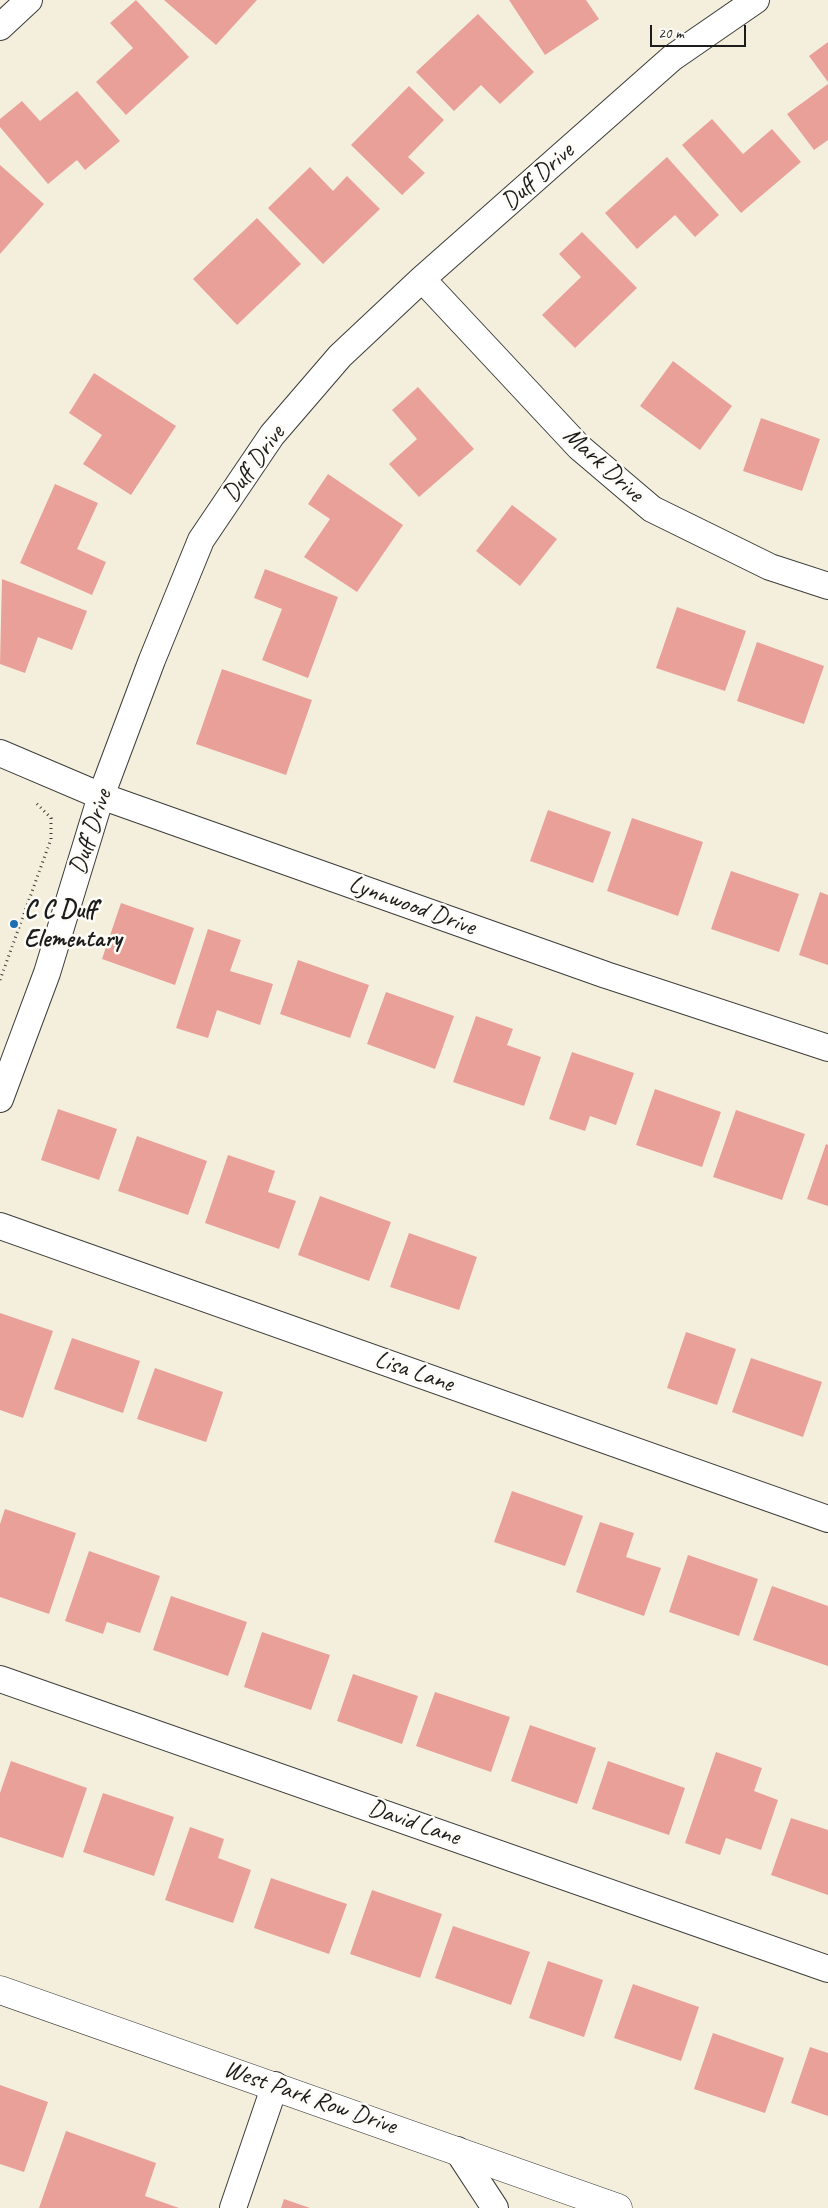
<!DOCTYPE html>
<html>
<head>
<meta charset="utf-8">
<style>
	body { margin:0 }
	#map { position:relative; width:828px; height:2208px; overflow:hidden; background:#f4efdd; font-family:Caveat,sans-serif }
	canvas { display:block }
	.scale { position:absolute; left:650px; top:25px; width:96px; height:22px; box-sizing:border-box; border:2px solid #1c1c1c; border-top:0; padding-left:6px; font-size:15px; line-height:18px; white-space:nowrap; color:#1c1c1c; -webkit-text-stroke:4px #fdfcf7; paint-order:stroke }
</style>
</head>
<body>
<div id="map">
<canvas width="828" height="2208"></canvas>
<div class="scale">20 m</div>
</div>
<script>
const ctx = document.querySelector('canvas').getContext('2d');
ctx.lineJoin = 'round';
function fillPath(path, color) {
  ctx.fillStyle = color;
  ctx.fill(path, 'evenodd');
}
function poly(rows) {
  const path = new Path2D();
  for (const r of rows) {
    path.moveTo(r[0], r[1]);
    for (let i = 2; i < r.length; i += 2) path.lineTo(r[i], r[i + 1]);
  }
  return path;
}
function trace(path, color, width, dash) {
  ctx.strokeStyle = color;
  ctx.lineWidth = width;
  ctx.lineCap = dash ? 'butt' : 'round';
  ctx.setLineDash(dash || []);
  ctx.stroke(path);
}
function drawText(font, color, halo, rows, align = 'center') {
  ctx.font = font + ' Caveat,sans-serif';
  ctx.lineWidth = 5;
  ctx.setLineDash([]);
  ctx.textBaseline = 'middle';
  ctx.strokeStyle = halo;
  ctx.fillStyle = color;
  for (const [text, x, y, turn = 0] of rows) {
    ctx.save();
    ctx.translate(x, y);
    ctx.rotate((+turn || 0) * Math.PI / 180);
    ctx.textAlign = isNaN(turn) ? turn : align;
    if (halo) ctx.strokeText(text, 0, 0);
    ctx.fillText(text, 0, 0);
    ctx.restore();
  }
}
fillPath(poly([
	[136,0,189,57,126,115,96,82,133,48,110,23],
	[164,0,257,0,216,45],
	[509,0,586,0,599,19,545,55],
	[478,14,534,72,500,104,481,85,454,111,416,72],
	[828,42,828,82,809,56],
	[828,84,828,140,814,150,787,114],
	[409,86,444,120,408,157,425,173,402,195,351,145],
	[77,91,120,141,85,170,77,160,48,184,0,127,0,119,22,101,40,121],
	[712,119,743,154,772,129,801,162,741,213,682,145],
	[667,157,719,215,695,237,675,215,637,249,605,213],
	[0,165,44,204,0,254],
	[310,167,333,191,347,176,380,209,323,264,268,208],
	[257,218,301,264,237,325,193,279],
	[582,232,637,288,575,348,542,315,581,277,559,254],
	[673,361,732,406,700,450,640,406],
	[94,373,176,426,131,495,83,464,102,435,69,413],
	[418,387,474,449,419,497,389,464,417,439,392,410],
	[761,418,820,439,802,491,743,471],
	[328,474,403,525,357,592,304,557,330,519,308,504],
	[55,484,98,503,77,549,106,562,92,595,20,563],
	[512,505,557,539,520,586,476,551],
	[265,569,338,597,308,678,262,660,282,609,254,598],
	[2,579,87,611,72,650,38,637,25,673,0,664],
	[677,607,746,631,725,691,656,668],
	[757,642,824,666,804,724,737,701],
	[222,669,312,700,286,775,196,744],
	[548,810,611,832,593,883,530,861],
	[632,818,703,842,678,916,607,891],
	[731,871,799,894,779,952,711,929],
	[820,892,828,895,828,965,799,955],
	[121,903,194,928,175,985,102,959],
	[208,929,241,940,230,971,273,984,260,1025,217,1010,208,1038,176,1028],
	[298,960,369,985,350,1038,280,1014],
	[386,992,454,1016,435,1069,367,1044],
	[476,1016,513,1029,507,1045,541,1057,524,1106,453,1082],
	[572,1052,634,1073,616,1125,590,1116,585,1131,549,1119],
	[655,1089,721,1112,702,1167,636,1145],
	[58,1109,117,1129,99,1180,41,1160],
	[736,1110,805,1134,782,1200,713,1177],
	[137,1136,207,1161,188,1215,118,1191],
	[826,1144,828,1145,828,1206,807,1199],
	[228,1155,275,1171,268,1192,296,1201,279,1249,205,1223],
	[320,1196,391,1222,369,1281,298,1255],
	[409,1233,477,1257,459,1310,390,1287],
	[0,1313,53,1331,23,1418,0,1410],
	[686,1332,736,1349,717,1405,667,1388],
	[72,1338,140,1361,123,1413,54,1389],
	[751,1358,822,1382,803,1437,732,1412],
	[155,1368,223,1392,206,1442,137,1419],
	[512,1491,583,1516,565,1566,494,1542],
	[5,1509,76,1533,49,1614,0,1597,0,1524],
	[600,1522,634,1533,626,1557,661,1568,644,1616,576,1592],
	[89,1551,160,1576,140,1633,107,1622,103,1634,65,1621],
	[688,1555,758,1579,739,1636,669,1612],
	[772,1586,828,1606,828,1666,753,1640],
	[171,1596,247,1622,228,1676,153,1650],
	[262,1632,330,1655,311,1710,244,1687],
	[353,1674,418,1696,402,1744,337,1721],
	[435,1692,510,1717,491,1772,416,1746],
	[530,1725,596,1748,577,1804,511,1781],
	[716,1752,762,1768,754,1791,778,1800,761,1850,726,1838,720,1855,685,1843],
	[11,1761,87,1788,63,1858,0,1837,0,1793],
	[608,1761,685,1788,669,1835,592,1809],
	[103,1793,174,1817,154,1876,83,1852],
	[791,1818,828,1830,828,1895,771,1875],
	[190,1827,224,1839,218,1858,251,1870,233,1923,165,1900],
	[271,1878,347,1904,329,1954,254,1928],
	[372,1890,442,1914,420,1978,350,1954],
	[453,1926,530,1952,511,2005,435,1978],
	[548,1961,603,1980,584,2037,529,2018],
	[633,1984,699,2007,681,2061,614,2038],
	[713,2033,784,2058,765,2113,694,2089],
	[810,2047,828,2053,828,2116,791,2103],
	[0,2085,48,2102,24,2172,0,2164],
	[66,2131,156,2163,145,2196,179,2208,39,2208],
	[284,2199,310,2208,281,2208]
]), '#e9a099');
const minor = poly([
	[0,27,29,0],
	[422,279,579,447,652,509,770,567,828,586],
	[0,753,101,796,606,975,828,1048],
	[0,1099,47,973,101,796,152,660,201,540,272,435,340,356,422,279,672,58,756,0],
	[0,1226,828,1519],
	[0,1679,828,1969],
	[457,2150,495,2208],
	[233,2208,275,2085]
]);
const secondary = poly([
	[0,1990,618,2208]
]);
trace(minor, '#3c3c39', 28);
trace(secondary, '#3c3c39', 29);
trace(poly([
	[0,980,51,839,51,818,36,803]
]), '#3c3c39', 3, [1, 4]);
trace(minor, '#fff', 26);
trace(secondary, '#fff', 28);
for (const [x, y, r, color] of [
	[14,924,5,"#1f6fb2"]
]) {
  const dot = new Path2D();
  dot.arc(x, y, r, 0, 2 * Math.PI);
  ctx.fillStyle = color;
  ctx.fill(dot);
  trace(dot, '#fdfcf7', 2);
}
drawText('25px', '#1c1c1c', '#fdfcf7', [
	["Duff Drive",538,177,-42],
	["Duff Drive",254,464,-54],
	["Mark Drive",603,465,42],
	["Duff Drive",91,832,-72],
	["Lynnwood Drive",412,906,20],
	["Lisa Lane",414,1372,19],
	["David Lane",414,1823,19],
	["West Park Row Drive",310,2098,19]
]);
drawText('bold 25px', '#1c1c1c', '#fdfcf7', [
	["C C Duff",24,910],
	["Elementary",24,939]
], 'left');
</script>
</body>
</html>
